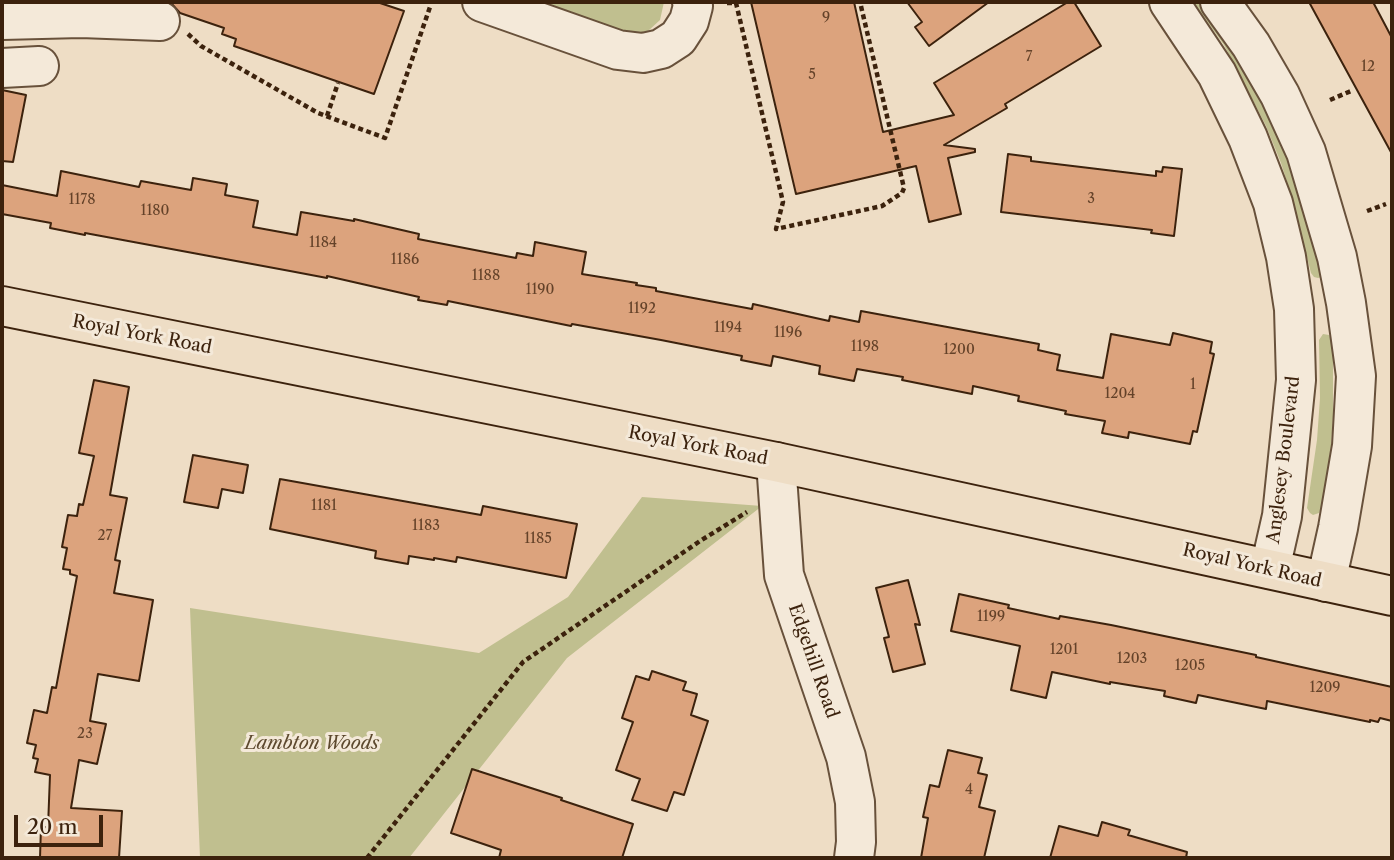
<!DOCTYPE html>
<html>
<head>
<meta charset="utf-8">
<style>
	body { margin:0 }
	#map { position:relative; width:1394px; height:860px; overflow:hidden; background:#eeddc5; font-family:"Libre Caslon Text",serif }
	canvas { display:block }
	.frame { position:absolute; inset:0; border:4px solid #3c220d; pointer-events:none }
	.scale { position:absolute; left:14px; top:815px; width:89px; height:32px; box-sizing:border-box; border:4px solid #3c220d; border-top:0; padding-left:9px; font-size:21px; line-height:24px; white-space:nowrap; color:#3c220d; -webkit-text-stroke:5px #f4e9d9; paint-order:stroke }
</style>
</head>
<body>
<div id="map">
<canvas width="1394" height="860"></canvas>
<div class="frame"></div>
<div class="scale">20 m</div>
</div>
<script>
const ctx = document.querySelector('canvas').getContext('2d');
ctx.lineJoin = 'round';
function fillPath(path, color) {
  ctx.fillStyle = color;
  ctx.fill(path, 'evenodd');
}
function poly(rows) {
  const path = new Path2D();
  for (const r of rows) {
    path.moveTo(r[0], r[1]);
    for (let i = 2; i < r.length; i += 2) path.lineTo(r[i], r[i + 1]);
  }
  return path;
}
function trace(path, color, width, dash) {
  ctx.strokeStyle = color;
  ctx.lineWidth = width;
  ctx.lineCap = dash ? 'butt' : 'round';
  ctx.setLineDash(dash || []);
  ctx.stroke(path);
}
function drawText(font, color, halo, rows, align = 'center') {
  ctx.font = font + ' "Libre Caslon Text",serif';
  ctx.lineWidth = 6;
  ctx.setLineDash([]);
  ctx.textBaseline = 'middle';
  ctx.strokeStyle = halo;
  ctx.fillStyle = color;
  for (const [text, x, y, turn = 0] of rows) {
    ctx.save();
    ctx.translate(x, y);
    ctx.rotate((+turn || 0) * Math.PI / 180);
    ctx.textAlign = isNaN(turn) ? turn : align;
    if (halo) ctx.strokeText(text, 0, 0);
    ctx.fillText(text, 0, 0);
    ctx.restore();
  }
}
fillPath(poly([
	[534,2,664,2,660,20,647,32,631,33],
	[1193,2,1210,2,1235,38,1308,204,1322,277,1318,278,1314,277,1311,273,1292,198,1281,163,1266,126,1224,45],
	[1323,334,1329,335,1333,342,1333,418,1331,446,1323,505,1319,513,1313,515,1310,513,1307,508,1317,440,1320,398,1319,340],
	[642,497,762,506,567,658,409,858,200,858,190,608,479,653,568,597]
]), '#c0bf8f');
const building = poly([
	[170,2,377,2,404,11,374,94,234,46,236,39,222,34,224,28,180,13,170,2],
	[751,2,854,2,883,132,954,115,934,83,1068,2,1074,2,1101,46,1005,104,1007,108,944,145,975,149,975,152,948,158,961,214,929,222,916,166,796,194,751,2],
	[907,2,989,2,929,46,915,27,922,22,907,2],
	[1309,2,1373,2,1392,38,1392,154,1309,2],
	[2,90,26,95,13,162,2,161,2,90],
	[1008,154,1031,157,1031,161,1156,176,1156,171,1162,172,1163,167,1182,169,1174,236,1151,233,1152,230,1001,212,1008,154],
	[61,171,139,187,141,181,191,190,193,178,227,184,225,195,258,201,253,227,297,235,301,212,354,221,354,219,419,234,418,239,516,258,517,253,533,256,535,242,586,252,582,274,637,283,636,285,656,288,656,291,752,309,753,304,829,321,830,316,859,322,861,311,1039,344,1038,350,1060,355,1057,370,1103,378,1111,334,1170,345,1173,333,1212,342,1210,353,1214,354,1197,432,1193,431,1190,444,1129,432,1128,438,1102,433,1105,421,1065,414,1066,411,1018,401,1019,396,973,386,972,394,902,380,903,377,857,369,854,381,819,374,820,366,773,356,771,366,741,360,742,356,661,340,572,324,571,326,448,301,447,305,418,300,419,297,327,276,327,278,290,271,85,233,85,235,50,228,51,223,2,214,2,185,57,196,61,171],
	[94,380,129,387,110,495,127,498,115,560,120,561,114,593,153,600,139,681,98,674,90,721,106,724,97,764,79,760,71,808,122,811,119,858,40,858,41,827,48,827,50,775,35,772,38,759,33,758,36,745,27,743,34,710,47,713,52,687,56,688,77,576,70,574,70,570,63,569,67,548,62,547,68,515,77,516,79,504,83,505,94,456,79,453,94,380],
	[193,455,248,465,243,493,222,489,218,508,184,502,193,455],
	[280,479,481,515,483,506,577,524,566,578,457,557,456,562,434,558,434,560,409,556,408,564,375,558,376,551,270,529,280,479],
	[908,580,920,625,915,624,925,664,893,672,884,638,889,637,876,588,908,580],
	[959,594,1009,605,1008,608,1059,619,1060,616,1111,625,1256,655,1256,657,1392,687,1392,721,1380,718,1378,722,1370,720,1370,722,1267,701,1266,709,1198,695,1196,703,1164,696,1165,691,1110,682,1110,684,1052,672,1046,698,1011,690,1020,646,951,631,959,594],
	[652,671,686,682,683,690,697,694,691,715,708,721,684,795,674,792,667,811,632,800,640,779,616,770,633,722,622,718,636,676,649,680,652,671],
	[948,750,982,758,978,773,987,775,979,807,995,811,984,858,921,858,928,818,923,817,930,785,939,787,948,750],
	[472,769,562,798,561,800,633,824,622,858,499,858,501,850,451,833,472,769],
	[1102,822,1130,830,1128,835,1187,852,1186,858,1050,858,1059,826,1098,836,1102,822]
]);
fillPath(building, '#dca37d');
trace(building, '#3c220d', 2);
const minor = poly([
	[482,2,618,50,643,53,661,49,678,38,689,21,693,6,692,2],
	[1169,2,1217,74,1248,138,1273,203,1286,257,1294,309,1296,380,1282,516,1270,569],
	[1220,2,1251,45,1280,95,1306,152,1337,257,1346,303,1356,376,1352,446,1338,528,1326,582],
	[2,20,81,18,160,21],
	[2,68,39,66],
	[776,462,784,575,846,757,855,802,856,842,854,858]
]);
const major = poly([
	[2,306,776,462,1392,596]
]);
trace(minor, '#68513b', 42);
trace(major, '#3c220d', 42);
trace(poly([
	[727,3,736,3,783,202,776,229,882,206,902,193,904,188,860,2],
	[188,34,201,46,318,113,385,138,430,7],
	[1330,100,1351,91],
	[327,116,338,83],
	[1367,211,1386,204],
	[367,858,523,662,700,541,747,512]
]), '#3c220d', 4.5, [5, 3.5]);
trace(minor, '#f4e9d9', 38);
trace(major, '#eeddc5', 38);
drawText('14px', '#644229', null, [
	["9",826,18],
	["7",1029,57],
	["12",1368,67],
	["5",812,75],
	["3",1091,199],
	["1178",82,200],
	["1180",155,211],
	["1184",323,243],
	["1186",405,260],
	["1188",486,276],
	["1190",540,290],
	["1192",642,309],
	["1194",728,328],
	["1196",788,333],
	["1198",865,347],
	["1200",959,350],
	["1",1193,385],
	["1204",1120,394],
	["1181",324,506],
	["1183",426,526],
	["27",105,536],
	["1185",538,539],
	["1199",991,617],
	["1201",1064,650],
	["1203",1132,659],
	["1205",1190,666],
	["1209",1325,688],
	["23",85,734],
	["4",969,790]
]);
drawText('18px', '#3c220d', '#f4e9d9', [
	["Royal York Road",142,335,11],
	["Royal York Road",698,446,11],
	["Anglesey Boulevard",1284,460,-83],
	["Royal York Road",1252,566,13],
	["Edgehill Road",813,661,71]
]);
drawText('italic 18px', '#5d492e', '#f4e9d9', [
	["Lambton Woods",312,744]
]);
</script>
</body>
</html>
